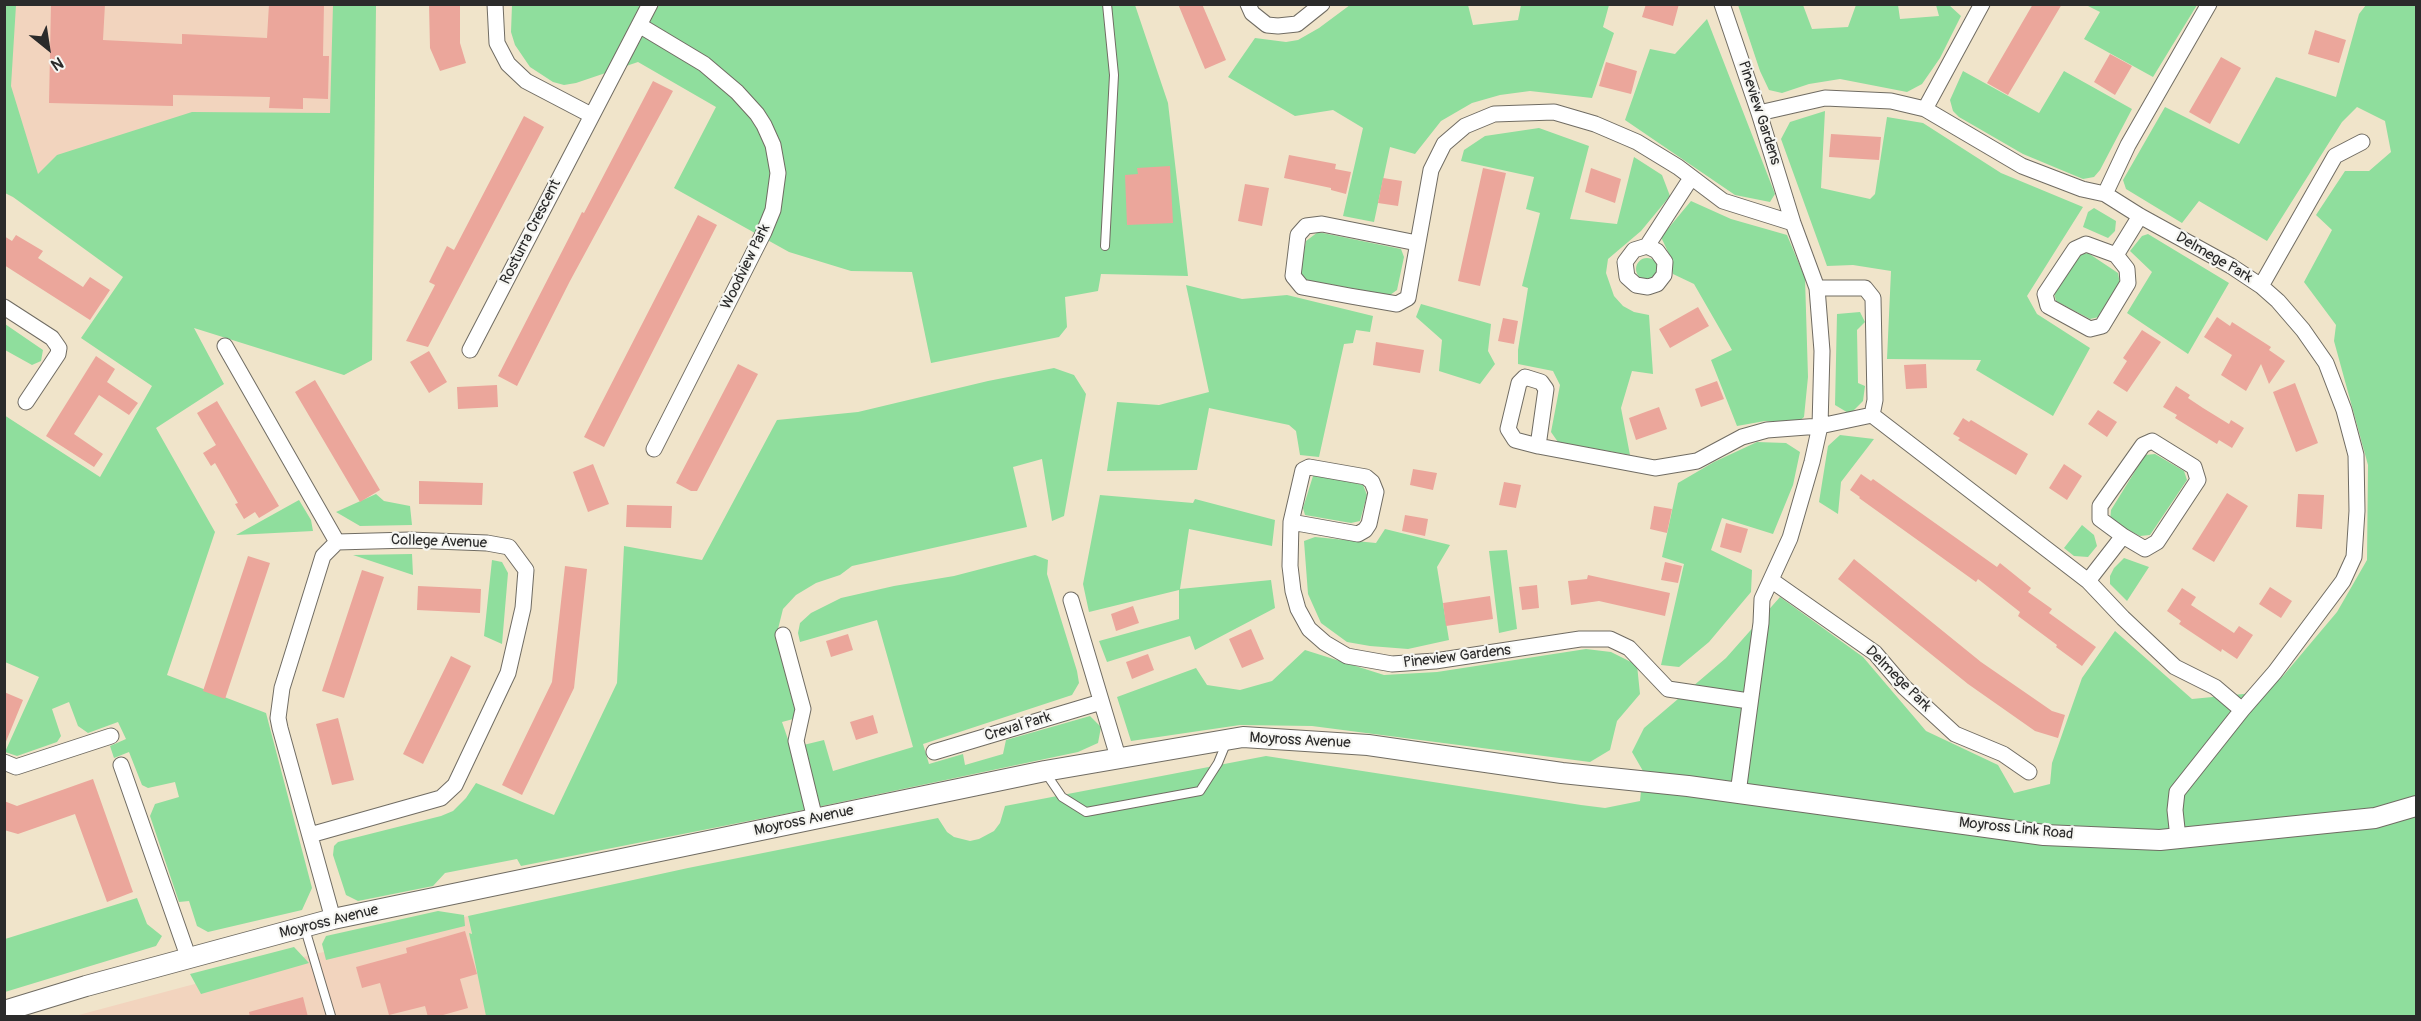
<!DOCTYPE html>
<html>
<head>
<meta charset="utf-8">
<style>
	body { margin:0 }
	#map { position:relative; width:2421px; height:1021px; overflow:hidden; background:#f0e4ca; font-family:Pangolin,sans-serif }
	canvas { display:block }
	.frame { position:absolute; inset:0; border:6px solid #2b2b2b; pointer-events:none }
	.north { position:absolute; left:18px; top:18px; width:60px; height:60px; -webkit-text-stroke:4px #f6f6f2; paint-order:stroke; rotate:150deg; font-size:16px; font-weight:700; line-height:24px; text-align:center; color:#2b2b2b }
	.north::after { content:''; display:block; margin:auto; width:21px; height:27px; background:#2b2b2b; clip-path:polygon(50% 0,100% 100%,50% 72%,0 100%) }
</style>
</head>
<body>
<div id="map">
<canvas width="2421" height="1021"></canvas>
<div class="frame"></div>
<div class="north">N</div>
</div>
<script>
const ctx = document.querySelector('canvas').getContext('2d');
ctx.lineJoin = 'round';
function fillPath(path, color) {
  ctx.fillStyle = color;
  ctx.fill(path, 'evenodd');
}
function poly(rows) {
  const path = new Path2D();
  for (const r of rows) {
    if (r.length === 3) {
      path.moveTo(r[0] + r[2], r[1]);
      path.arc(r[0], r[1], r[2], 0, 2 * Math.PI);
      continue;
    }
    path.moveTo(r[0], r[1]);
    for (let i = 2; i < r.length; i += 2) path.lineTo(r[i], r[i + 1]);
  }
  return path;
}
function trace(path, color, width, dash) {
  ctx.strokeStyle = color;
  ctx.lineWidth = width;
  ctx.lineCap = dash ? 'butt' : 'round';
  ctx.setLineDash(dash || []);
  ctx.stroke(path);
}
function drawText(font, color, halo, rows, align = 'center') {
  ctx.font = font + ' Pangolin,sans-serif';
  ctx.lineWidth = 4.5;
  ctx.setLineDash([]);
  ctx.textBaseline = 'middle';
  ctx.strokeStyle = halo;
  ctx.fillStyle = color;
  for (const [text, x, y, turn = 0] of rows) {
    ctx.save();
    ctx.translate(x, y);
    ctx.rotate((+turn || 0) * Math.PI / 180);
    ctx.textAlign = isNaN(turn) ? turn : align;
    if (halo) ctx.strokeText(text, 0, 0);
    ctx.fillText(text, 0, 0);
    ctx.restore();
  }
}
fillPath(poly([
	[5,5,376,5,372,360,344,375,5,193],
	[468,916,488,1016,75,1016,187,986]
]), '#f2d4be');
fillPath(poly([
	[5,5,16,5,11,86,38,174,57,155,192,112,330,113,333,5,376,5,372,360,344,375,194,328,224,384,156,428,215,532,167,675,266,713,312,888,302,910,208,932,197,926,189,901,179,902,150,816,155,804,179,797,175,782,148,788,142,785,129,752,114,758,110,746,126,739,118,722,88,733,78,726,69,702,52,709,61,736,57,742,17,756,5,752,39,677,5,662,4,415,100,477,152,386,81,338,123,277,13,197,5,193],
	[512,5,1135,5,1168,103,1188,276,1101,274,1098,291,1065,297,1067,327,1059,337,931,363,912,272,851,271,789,252,674,188,716,107,638,62,576,83,564,85,553,82,530,67,515,45,511,32],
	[1350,5,1468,5,1473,25,1518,20,1521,5,1609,5,1603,27,1614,33,1592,98,1530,91,1500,95,1472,103,1441,121,1415,154,1390,147,1374,222,1343,216,1363,128,1333,110,1295,116,1228,77,1255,38,1286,42,1298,40,1319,28],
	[1738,5,1803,5,1812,29,1848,27,1856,5,1898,5,1900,19,1939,16,1936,5,1949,5,1961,16,1940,58,1922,84,1907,92,1840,79,1809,84,1782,93,1769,90,1760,71],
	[2086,5,2197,4,2197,5,2153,77,2084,39,2100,12],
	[2366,5,2416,5,2416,1016,486,1016,469,933,472,934,468,916,688,868,938,818,947,832,954,837,970,841,979,839,994,831,1000,823,1005,806,1266,756,1581,805,1605,808,1640,801,1643,771,1632,752,1644,728,1726,658,1780,597,1863,657,1926,731,1998,765,2014,793,2050,784,2052,763,2082,678,2115,631,2192,699,2264,692,2283,676,2337,612,2367,560,2368,465,2334,341,2336,325,2304,282,2332,230,2316,215,2345,171,2369,171,2391,152,2385,121,2357,107,2342,122,2267,241,2199,201,2182,223,2126,189,2123,180,2165,107,2239,144,2276,77,2336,97,2359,14],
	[1707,19,1775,194,1770,202,1735,195,1625,120,1650,49,1675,54],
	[1963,71,2039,113,2064,71,2132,109,2100,170,2094,177,2083,179,2023,154,1959,117,1953,111,1950,100],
	[1825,111,1821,188,1870,199,1875,194,1887,117,1923,123,2001,173,2083,207,2027,296,2037,314,2090,348,2053,416,1976,370,1981,360,1887,359,1891,271,1853,265,1827,266,1781,139,1790,122],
	[1539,128,1589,146,1570,219,1617,224,1634,157,1662,175,1670,196,1641,231,1608,259,1606,273,1614,296,1623,306,1634,312,1649,315,1653,374,1632,371,1621,408,1630,455,1558,442,1551,432,1560,385,1553,371,1518,364,1518,350,1528,288,1522,286,1540,213,1526,209,1534,177,1461,161,1464,150,1485,136],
	[1691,201,1731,219,1787,235,1805,278,1808,377,1804,417,1796,424,1765,421,1737,426,1711,360,1732,350,1694,284,1673,274,1669,254,1661,237],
	[2094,208,2116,221,2115,231,2108,238,2083,227,2088,212],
	[1318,232,1401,249,1404,257,1397,290,1390,295,1306,280,1300,273,1306,241],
	[2148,234,2229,283,2188,354,2127,313,2152,272,2130,251,2142,236],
	[2088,253,2118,273,2120,284,2099,317,2090,319,2056,301,2054,292,2078,255],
	[1647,269,11],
	[1186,285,1242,299,1287,295,1373,316,1370,332,1356,330,1353,343,1344,344,1319,457,1300,455,1296,431,1289,425,1209,408,1197,470,1107,471,1117,402,1159,405,1209,392],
	[1421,304,1491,324,1488,351,1495,364,1480,384,1439,371,1442,340,1416,317],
	[1860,312,1865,322,1857,330,1858,383,1865,386,1863,401,1850,414,1835,405,1837,314],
	[5,324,43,350,41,361,32,365,5,350],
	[1054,368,1074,375,1086,394,1064,516,1052,521,1042,459,1013,467,1027,527,852,566,840,575,816,583,796,595,783,609,776,637,797,718,782,722,791,748,824,740,833,771,913,747,877,620,800,642,798,633,800,623,811,613,841,598,894,586,954,576,1035,555,1048,560,1047,574,1077,671,1079,683,1072,695,923,744,929,764,963,754,965,765,1003,754,1006,740,1090,716,1101,727,1098,743,1078,752,789,813,521,866,517,859,445,873,433,886,358,901,346,895,333,855,334,846,338,842,441,816,453,811,466,798,476,783,554,815,617,683,624,546,702,560,777,420,858,412,988,381],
	[1840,435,1874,439,1841,482,1838,514,1819,502,1828,446],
	[1757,442,1786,443,1800,452,1793,485,1773,534,1722,518,1711,550,1752,570,1751,592,1709,642,1679,667,1661,665,1684,564,1662,557,1678,483,1714,462],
	[2155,454,2184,471,2187,480,2150,535,2140,536,2110,521,2111,510,2145,455],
	[1318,475,1363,485,1367,495,1360,521,1351,523,1305,515,1303,508,1313,476],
	[376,494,384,501,410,506,412,525,360,526,336,512],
	[1100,495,1193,503,1195,499,1275,520,1272,546,1189,529,1180,589,1271,580,1275,608,1195,650,1190,636,1107,662,1099,641,1179,619,1179,590,1089,612,1083,584],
	[299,500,311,520,313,531,236,535],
	[2082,525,2094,535,2097,546,2088,557,2074,556,2064,548],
	[1385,529,1450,545,1437,567,1449,640,1408,649,1370,646,1347,642,1321,623,1308,594,1304,541,1315,537,1376,543],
	[1507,550,1517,629,1499,633,1489,551],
	[412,554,413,575,353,555],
	[2124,558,2149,567,2127,601,2110,584,2110,576,2114,568],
	[492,560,502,562,508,573,502,644,484,636],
	[1586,649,1611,652,1637,665,1640,694,1617,721,1610,750,1590,762,1312,726,1240,725,1131,741,1117,697,1196,668,1207,685,1240,690,1272,681,1305,650,1384,675,1437,672],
	[137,898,147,924,162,936,156,946,5,992,5,939],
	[438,911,464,915,465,926,326,960,322,944,326,936],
	[294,947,309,963,201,994,190,974]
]), '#8fde9d');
fillPath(poly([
	[51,4,105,4,103,40,182,44,182,34,267,38,269,4,324,4,323,56,329,56,328,99,303,98,303,109,269,108,270,97,173,95,173,106,49,103],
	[429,4,460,4,460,43,466,63,440,71,430,48],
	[1178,4,1202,4,1226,60,1205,69],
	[1646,4,1679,4,1673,26,1642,17],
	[2033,4,2062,4,2008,95,1987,83],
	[2315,30,2346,40,2339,63,2308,54],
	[2110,54,2132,66,2115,95,2094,82],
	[2221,57,2241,68,2210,124,2189,112],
	[1606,62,1637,71,1631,94,1599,86],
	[653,81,673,91,570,281,517,386,498,376,574,228,582,212,584,213],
	[524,116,544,127,428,347,406,341,435,285,429,282,447,246,454,250],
	[1831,134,1881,137,1879,160,1829,157],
	[1289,155,1336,164,1335,169,1351,172,1346,194,1331,190,1331,188,1284,178],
	[1170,166,1173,223,1127,225,1125,175,1138,174,1137,168],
	[1483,168,1506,173,1480,286,1458,281],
	[1591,168,1621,179,1615,203,1585,192],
	[1383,178,1402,181,1398,206,1378,203],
	[1245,184,1269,188,1262,226,1238,221],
	[698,215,717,225,604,447,584,437],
	[16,235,43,251,38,258,83,287,90,277,110,290,90,320,4,265,4,236,12,241],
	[1698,307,1709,326,1670,348,1659,329],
	[2217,317,2230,326,2232,322,2271,347,2269,350,2285,361,2269,384,2261,364,2246,391,2221,375,2232,355,2204,337],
	[1503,318,1518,321,1514,344,1498,341],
	[2142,330,2161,342,2127,392,2113,383,2127,361,2123,358],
	[1376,342,1424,350,1420,373,1373,365],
	[429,351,447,382,429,393,410,362],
	[96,356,115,369,107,382,138,403,129,415,99,395,74,434,103,454,94,467,46,436],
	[738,364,758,374,697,491,691,491,676,483],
	[1926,364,1927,388,1906,389,1904,365],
	[315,380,380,490,360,502,295,392],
	[1717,381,1724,399,1701,407,1695,389],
	[2295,383,2318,443,2296,452,2273,392],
	[497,385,498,407,458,409,457,387],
	[2176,386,2190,395,2188,398,2203,408,2229,424,2231,420,2244,428,2232,448,2219,440,2217,444,2175,418,2177,415,2163,407],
	[217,401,279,506,259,518,255,512,244,519,235,504,238,503,215,463,211,466,203,453,216,445,197,413],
	[1659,407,1667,429,1636,440,1629,418],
	[2098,410,2117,422,2107,437,2088,424],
	[1963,418,1969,422,1971,420,2028,454,2016,475,1958,440,1960,438,1953,434],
	[593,464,609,504,588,512,573,472],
	[2064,464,2082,476,2067,500,2049,488],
	[1413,469,1437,473,1433,490,1410,485],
	[1861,474,1871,481,1873,479,1997,567,2000,563,2031,588,2028,592,2052,609,2049,613,2096,647,2082,666,2056,647,2057,645,2018,616,2020,612,1978,579,1976,582,1859,498,1860,497,1850,490],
	[419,481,483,483,482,505,419,504],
	[1504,482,1521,485,1516,508,1499,505],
	[2227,493,2248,506,2214,562,2192,549],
	[2298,494,2324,495,2322,529,2296,527],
	[627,505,672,506,671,528,626,527],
	[1654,506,1672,509,1667,533,1650,529],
	[1405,515,1428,519,1425,536,1402,531],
	[1726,523,1748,529,1741,553,1720,547],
	[248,556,270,563,225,699,203,691],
	[1854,559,1981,662,2052,711,2065,715,2058,738,2035,731,1968,684,1838,579],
	[1665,562,1682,566,1678,583,1661,580],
	[565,566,587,569,574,688,522,795,502,785,552,682],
	[362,570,384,577,344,698,322,691],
	[1588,575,1670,593,1665,616,1599,601,1571,605,1568,581,1587,579],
	[1537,585,1539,608,1522,610,1519,587],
	[418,586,481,589,480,613,417,610],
	[2270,587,2292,601,2281,618,2259,604],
	[2182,588,2196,597,2191,605,2234,633,2239,626,2253,635,2237,659,2222,649,2221,652,2179,624,2181,621,2167,611],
	[1490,596,1493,619,1446,626,1443,603],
	[1133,606,1139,623,1116,631,1111,614],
	[1251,629,1264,659,1242,668,1229,639],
	[848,634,853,650,831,657,826,641],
	[1148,654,1154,670,1132,679,1126,662],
	[451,656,471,666,423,764,403,754],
	[4,692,23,700,5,744,4,744],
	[873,715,878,733,856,740,850,722],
	[338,718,354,780,332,785,316,724],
	[93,779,133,892,107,902,75,814,18,834,4,830,4,801,17,806],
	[465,931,477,974,460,979,468,1008,436,1017,428,1017,425,1006,389,1015,380,983,362,988,356,967,407,953,406,948],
	[303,997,308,1017,250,1017,249,1012]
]), '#eba69b');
const service = poly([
	[1105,246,1114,75,1107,4],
	[1045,772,1062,797,1086,812,1200,791,1218,763,1227,741],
	[305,929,331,1016]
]);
const minor = poly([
	[495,4,497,43,508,64,526,81,591,115],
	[1248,4,1252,13,1267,25,1278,26,1297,24,1322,4],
	[1722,4,1759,113,1793,223,1817,288,1822,351,1820,426,1812,462,1790,538,1762,599,1761,623,1738,793],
	[639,25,704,64,737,92,757,114,764,125,773,145,778,173,773,210,764,232,654,449],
	[1925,109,1982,4],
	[1759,113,1825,98,1891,101,1925,109,2022,166,2082,189,2105,194,2140,216,2231,266,2261,286,2278,301,2303,330,2326,363,2344,410,2356,455,2357,511,2354,557,2343,581,2275,672,2242,710,2177,792,2175,810,2178,838],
	[2105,194,2128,145,2209,4],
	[1417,243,1322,224,1306,226,1298,235,1293,276,1302,287,1350,296,1397,304,1408,298,1431,170,1444,144,1465,126,1494,114,1554,112,1595,124,1637,142,1678,167,1723,201,1793,223],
	[1647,246,1657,251,1665,262,1664,275,1657,284,1648,287,1636,285,1627,277,1625,262,1634,250,1647,246,1691,178],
	[2116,255,2086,244,2075,249,2045,294,2048,306,2090,329,2102,326,2128,283,2127,269,2116,255,2140,216],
	[2261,286,2335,156,2362,142],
	[4,307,52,338,59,348,58,354,26,402],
	[225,346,337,542],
	[470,350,650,4],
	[1872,415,2088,581,2123,618,2175,667,2215,687,2242,710],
	[1538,446,1515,440,1508,429,1519,383,1525,377,1541,382,1546,389,1538,446,1655,468,1697,461,1742,437,1767,430,1820,426,1872,415,1875,400,1873,298,1865,288,1817,288],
	[1291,522,1358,534,1365,530,1369,524,1376,492,1372,482,1366,477,1309,467,1303,470,1291,522,1290,566,1293,591,1298,609,1309,629,1325,643,1347,656,1392,664,1435,661,1580,639,1610,639,1629,648,1668,689,1749,701],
	[1771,580,1875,653,1904,687,1955,734,2003,754,2029,772],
	[2088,581,2123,536,2100,519,2100,506,2143,445,2152,441,2194,467,2198,480,2157,542,2145,549,2123,536],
	[1071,600,1118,757],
	[783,635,803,709,796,741,815,819],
	[934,752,1101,702],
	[4,762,16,767,111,736],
	[121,765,189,959],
	[310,835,441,798,455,785,508,673,523,608,526,570,509,547,487,543,410,540,337,542,323,556,282,688,278,718,280,728,333,919]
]);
const tertiary = poly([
	[4,1011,86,986,333,919,1045,771,1243,737,1368,745,1562,773,1688,786,2044,835,2160,840,2375,818,2416,806]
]);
trace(service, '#706c63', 10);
trace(minor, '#706c63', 17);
trace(tertiary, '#706c63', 22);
trace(service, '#fff', 8);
trace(minor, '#fff', 15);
trace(tertiary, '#fff', 20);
drawText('15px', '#2b2b2b', '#f6f6f2', [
	["Pineview Gardens",1759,113,72],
	["Rosturra Crescent",531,232,-63],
	["Delmege Park",2214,258,30],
	["Woodview Park",746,267,-64],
	["College Avenue",439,542,2],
	["Pineview Gardens",1457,657,-7],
	["Delmege Park",1898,679,45],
	["Creval Park",1018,727,-17],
	["Moyross Avenue",1300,741,3],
	["Moyross Avenue",804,821,-12],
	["Moyross Link Road",2016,829,6],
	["Moyross Avenue",329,922,-14]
]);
</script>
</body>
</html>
